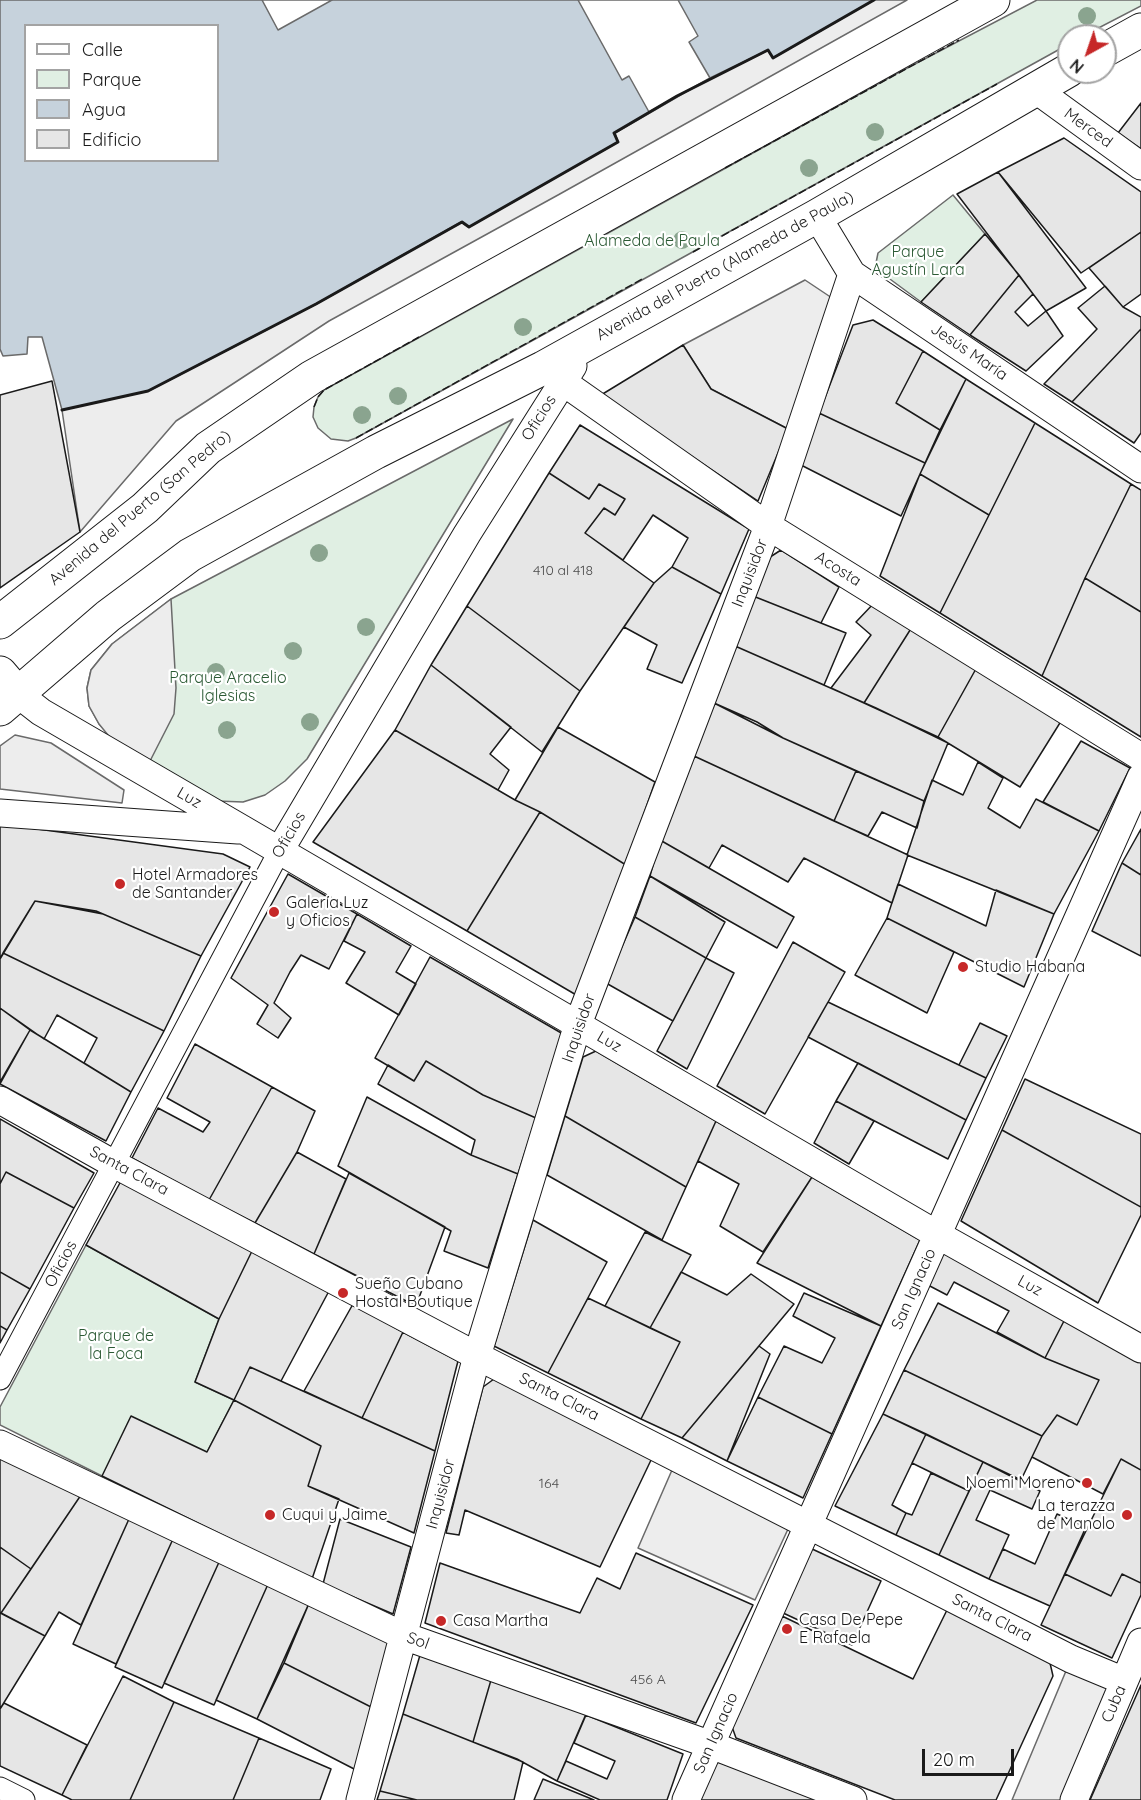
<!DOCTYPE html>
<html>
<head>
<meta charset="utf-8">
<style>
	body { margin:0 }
	#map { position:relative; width:1141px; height:1800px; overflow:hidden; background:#fff; font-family:Quicksand,sans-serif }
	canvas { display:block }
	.legend { position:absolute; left:24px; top:24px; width:195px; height:138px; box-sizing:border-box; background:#fff; border:2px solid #a3a3a3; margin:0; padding:8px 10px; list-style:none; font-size:18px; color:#1a1a1a }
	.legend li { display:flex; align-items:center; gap:12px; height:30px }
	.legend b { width:30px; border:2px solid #a3a3a3 }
	.north { position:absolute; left:1057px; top:24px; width:60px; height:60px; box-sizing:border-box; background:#fff; border:2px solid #a3a3a3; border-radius:50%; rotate:220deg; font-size:16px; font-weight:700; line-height:24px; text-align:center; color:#1a1a1a }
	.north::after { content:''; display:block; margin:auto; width:21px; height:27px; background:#c62828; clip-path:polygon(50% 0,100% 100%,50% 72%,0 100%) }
	.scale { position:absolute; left:922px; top:1749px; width:92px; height:27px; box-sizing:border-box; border:3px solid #1a1a1a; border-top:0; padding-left:8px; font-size:18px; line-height:21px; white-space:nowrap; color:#1a1a1a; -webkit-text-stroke:4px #fff; paint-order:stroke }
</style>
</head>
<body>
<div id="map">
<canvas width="1141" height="1800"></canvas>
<ul class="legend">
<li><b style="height:8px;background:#fff"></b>Calle</li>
<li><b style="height:16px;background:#e0efe3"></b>Parque</li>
<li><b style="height:16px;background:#c6d2dc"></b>Agua</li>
<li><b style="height:16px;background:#e6e6e6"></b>Edificio</li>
</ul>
<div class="north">N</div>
<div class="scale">20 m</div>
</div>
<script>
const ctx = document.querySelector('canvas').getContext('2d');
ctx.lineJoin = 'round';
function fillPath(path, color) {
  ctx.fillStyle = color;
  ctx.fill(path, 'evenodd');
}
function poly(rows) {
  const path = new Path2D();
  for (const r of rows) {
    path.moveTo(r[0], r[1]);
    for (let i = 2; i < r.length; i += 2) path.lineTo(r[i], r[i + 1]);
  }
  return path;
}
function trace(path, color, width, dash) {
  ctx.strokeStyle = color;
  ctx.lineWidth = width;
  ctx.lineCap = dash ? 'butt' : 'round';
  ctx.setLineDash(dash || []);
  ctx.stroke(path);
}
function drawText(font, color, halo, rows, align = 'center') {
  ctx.font = font + ' Quicksand,sans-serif';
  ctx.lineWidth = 4.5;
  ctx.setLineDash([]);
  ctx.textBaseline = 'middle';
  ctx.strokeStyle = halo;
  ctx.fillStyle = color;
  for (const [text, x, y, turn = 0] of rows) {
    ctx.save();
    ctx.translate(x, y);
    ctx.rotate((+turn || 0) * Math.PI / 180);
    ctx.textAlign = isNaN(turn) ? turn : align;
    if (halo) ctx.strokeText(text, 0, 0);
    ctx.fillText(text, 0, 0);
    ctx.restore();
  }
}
const green = poly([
	[1037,0,1141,0,1141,6,1083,36,1069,36,1069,44,356,438,348,441,331,439,318,428,313,417,314,407,318,397,324,390,894,75,1037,0],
	[953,195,985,234,921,302,875,268,878,253,953,195],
	[513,419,307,759,285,781,265,795,243,802,217,801,128,752,99,724,89,706,87,688,91,670,112,644,171,599,513,419],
	[86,1245,219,1319,195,1382,234,1400,207,1452,102,1476,0,1425,0,1407,86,1245]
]);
fillPath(green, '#e0efe3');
trace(green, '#6a6a6a', 1.5);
const parking = poly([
	[874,0,907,0,558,195,329,321,176,421,80,532,62,410,148,391,316,304,462,222,469,227,618,142,614,133,677,96,768,50,773,58,874,0],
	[805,280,832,298,788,429,711,389,683,345,805,280],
	[171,599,176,688,174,714,149,763,112,740,99,724,89,706,87,688,91,670,112,644,171,599],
	[15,735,51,743,124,790,122,803,0,789,0,746,15,735],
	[672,1470,789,1527,755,1600,638,1548,672,1470],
	[1071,1659,1124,1681,1074,1800,1012,1800,1071,1659]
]);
fillPath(parking, '#ededed');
trace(parking, '#6a6a6a', 1.5);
const water = poly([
	[0,0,874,0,773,58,768,50,710,78,615,133,618,142,469,227,461,222,316,304,148,391,62,410,42,337,28,337,27,354,3,356,0,349,0,0],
	[26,26,218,26,218,160,26,160,26,26]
]);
fillPath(water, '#c6d2dc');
trace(water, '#6a6a6a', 1.5);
const pier = poly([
	[262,0,332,0,278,30,262,0],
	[578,0,678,0,698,36,689,42,710,78,649,112,629,76,622,80,578,0]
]);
fillPath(pier, '#fff');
trace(pier, '#6a6a6a', 1.5);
const building = poly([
	[1141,103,1141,149,1118,133,1141,103],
	[1064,138,1141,192,1141,232,1081,273,998,172,1064,138],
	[998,172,1086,288,1046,311,957,194,998,172],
	[1141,232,1141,294,1123,307,1089,268,1141,232],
	[985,234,1019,275,970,335,921,302,985,234],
	[1019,275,1033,294,1015,312,1028,326,1046,311,1063,336,1026,371,970,335,1019,275],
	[1105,286,1123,307,1141,317,1141,329,1072,402,1044,384,1097,329,1078,308,1105,286],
	[873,320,923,351,896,403,940,430,925,463,819,413,853,325,873,320],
	[1141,329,1141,433,1134,443,1072,402,1141,329],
	[683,345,711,389,788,429,758,501,601,395,683,345],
	[923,351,966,379,940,430,896,403,923,351],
	[966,379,1035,423,989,515,920,474,966,379],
	[52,381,80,532,0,588,0,395,52,381],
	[819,413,925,463,901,516,799,464,819,413],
	[1035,423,1131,484,1085,578,1042,676,940,613,1035,423],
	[580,425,749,529,721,594,672,567,688,538,653,515,623,560,585,533,604,508,615,515,625,499,599,484,589,499,549,473,580,425],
	[549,473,589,499,599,484,625,499,615,515,604,508,585,533,654,583,580,691,467,606,549,473],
	[920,474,989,515,940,613,880,576,920,474],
	[1131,484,1141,490,1141,612,1085,578,1131,484],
	[781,550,839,587,821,623,753,596,767,559,781,550],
	[672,567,721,594,682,683,647,669,657,645,624,627,654,583,672,567],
	[1085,578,1141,612,1141,737,1042,676,1085,578],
	[753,596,846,633,824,685,735,646,753,596],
	[875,602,912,627,864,703,831,688,871,635,856,622,875,602],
	[467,606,580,691,542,752,431,665,467,606],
	[912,627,977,667,938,737,864,703,912,627],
	[735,646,876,708,948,743,924,801,783,738,757,722,714,703,735,646],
	[431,665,511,727,490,754,509,770,498,790,395,730,431,665],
	[977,667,1063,718,1020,787,938,737,977,667],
	[714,703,783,738,856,771,834,821,694,756,714,703],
	[558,727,655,782,626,865,540,812,515,800,558,727],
	[395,730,515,800,540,812,467,931,313,842,395,730],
	[1081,741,1130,768,1099,831,1043,802,1081,741],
	[694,756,908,855,892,903,804,858,788,882,722,845,709,868,660,840,694,756],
	[978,762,1003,778,988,808,1020,828,1036,799,1099,831,1054,914,907,855,932,780,963,795,978,762],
	[856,771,924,801,917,828,882,812,868,836,834,821,856,771],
	[540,812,626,865,578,996,467,931,540,812],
	[0,824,223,854,250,867,201,956,96,911,35,901,0,959,0,824],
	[1141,829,1141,875,1122,863,1141,829],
	[660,840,794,917,777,948,650,876,660,840],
	[1122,863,1141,875,1141,956,1092,931,1122,863],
	[288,874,357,914,329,969,301,955,290,972,274,1003,291,1018,278,1038,257,1024,268,1005,231,978,288,874],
	[650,876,725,922,706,958,635,917,650,876],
	[898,884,986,926,996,890,1054,914,1024,987,887,918,898,884],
	[35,901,103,914,201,956,164,1031,3,953,35,901],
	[357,914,411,946,396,972,416,984,399,1015,346,983,365,952,344,941,357,914],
	[635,917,706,958,673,1021,606,983,635,917],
	[887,918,954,952,927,1013,855,975,887,918],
	[793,942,845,972,765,1114,717,1086,793,942],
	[3,953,164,1031,131,1092,84,1063,97,1038,57,1015,44,1039,0,1008,0,959,3,953],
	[430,957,563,1034,536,1118,483,1095,426,1061,414,1081,375,1058,430,957],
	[706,958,734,973,687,1069,657,1051,706,958],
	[828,1002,986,1078,966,1120,808,1037,828,1002],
	[0,1008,30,1030,0,1082,0,1008],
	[980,1023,1007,1036,986,1078,959,1065,980,1023],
	[30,1030,131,1092,106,1141,0,1084,30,1030],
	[195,1044,272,1087,209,1200,132,1158,158,1108,203,1132,210,1122,167,1098,195,1044],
	[596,1051,716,1121,686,1187,565,1116,583,1057,596,1051],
	[426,1061,483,1095,536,1118,518,1174,471,1155,475,1140,378,1084,388,1065,414,1081,426,1061],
	[858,1063,966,1120,948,1159,836,1101,858,1063],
	[1025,1079,1141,1134,1141,1207,1002,1130,1025,1079],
	[272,1087,315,1111,297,1152,255,1223,209,1200,272,1087],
	[367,1097,471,1155,518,1174,488,1268,444,1251,451,1231,338,1166,367,1097],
	[836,1101,874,1121,849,1164,814,1143,836,1101],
	[565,1116,686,1187,662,1240,547,1175,565,1116],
	[0,1119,94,1173,74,1208,6,1172,0,1184,0,1119],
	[716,1121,812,1177,763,1252,720,1226,739,1184,698,1161,716,1121],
	[1002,1130,1141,1207,1141,1215,1098,1303,961,1221,1002,1130],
	[297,1152,346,1179,314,1254,255,1223,297,1152],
	[6,1172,74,1208,30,1289,0,1272,0,1184,6,1172],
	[349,1173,445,1227,416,1306,314,1254,349,1173],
	[812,1177,920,1240,881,1326,757,1263,812,1177],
	[121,1181,253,1249,219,1319,86,1245,121,1181],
	[533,1220,607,1262,548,1373,494,1346,533,1220],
	[645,1232,691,1255,650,1328,605,1306,645,1232],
	[253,1249,329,1291,281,1381,250,1367,234,1400,195,1382,219,1319,253,1249],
	[944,1249,1065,1319,1045,1358,997,1332,1009,1311,954,1282,947,1295,926,1284,944,1249],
	[0,1272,30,1289,7,1330,0,1326,0,1272],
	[681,1272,727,1295,751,1274,794,1304,682,1438,641,1419,680,1342,650,1328,681,1272],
	[804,1293,881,1326,832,1434,758,1397,784,1346,822,1363,835,1338,793,1316,804,1293],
	[588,1298,680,1342,641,1419,548,1373,588,1298],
	[938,1303,1045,1358,1099,1380,1077,1425,1057,1415,1042,1436,904,1370,938,1303],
	[353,1304,403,1332,362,1418,304,1391,353,1304],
	[1065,1319,1141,1361,1141,1470,1121,1459,1103,1494,1032,1457,1042,1436,1057,1415,1077,1425,1099,1380,1045,1358,1065,1319],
	[0,1326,7,1330,0,1343,0,1326],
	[403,1332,458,1361,435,1451,362,1418,403,1332],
	[759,1346,770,1354,727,1461,682,1438,759,1346],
	[250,1367,435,1451,414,1533,308,1486,321,1446,234,1400,250,1367],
	[904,1370,1042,1436,1021,1480,883,1414,904,1370],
	[494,1379,652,1458,600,1567,465,1510,459,1535,446,1533,483,1387,494,1379],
	[758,1397,832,1434,803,1498,727,1461,758,1397],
	[234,1400,321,1446,308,1486,339,1499,312,1579,102,1476,131,1416,207,1452,234,1400],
	[883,1414,926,1434,892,1505,906,1513,896,1535,835,1506,883,1414],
	[926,1434,983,1462,969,1491,912,1463,926,1434],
	[0,1455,81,1495,31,1569,0,1547,0,1455],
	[1121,1459,1141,1470,1141,1583,1122,1574,1111,1596,1065,1574,1121,1459],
	[983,1462,1040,1491,1032,1509,990,1490,976,1520,1009,1535,989,1579,939,1555,983,1462],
	[931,1473,969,1491,939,1555,896,1535,906,1513,912,1515,931,1473],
	[81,1495,129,1519,81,1625,59,1612,45,1636,1,1613,81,1495],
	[1057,1514,1086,1527,1050,1606,989,1579,1003,1549,1035,1564,1057,1514],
	[129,1519,173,1539,116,1664,73,1644,129,1519],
	[340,1519,411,1547,393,1614,323,1584,340,1519],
	[173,1539,220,1560,162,1688,115,1667,173,1539],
	[0,1547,31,1569,1,1613,0,1613,0,1547],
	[810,1548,881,1581,852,1645,781,1612,810,1548],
	[636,1553,753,1605,696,1723,425,1623,440,1563,580,1613,597,1578,620,1589,636,1553],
	[220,1560,269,1582,214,1705,164,1683,220,1560],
	[1065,1574,1111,1596,1122,1574,1141,1583,1141,1595,1112,1658,1041,1625,1065,1574],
	[269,1582,310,1601,257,1719,216,1700,269,1582],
	[310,1601,395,1641,375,1709,284,1663,310,1601],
	[947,1610,1050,1663,1053,1676,996,1800,895,1800,736,1738,731,1724,782,1616,913,1679,947,1610],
	[0,1613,45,1636,0,1709,0,1613],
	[420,1655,491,1680,473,1742,403,1714,420,1655],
	[284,1663,375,1709,358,1771,257,1719,284,1663],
	[123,1676,174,1702,130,1800,72,1800,62,1795,123,1676],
	[491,1680,586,1714,557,1781,517,1759,473,1742,491,1680],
	[1141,1685,1141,1800,1090,1800,1141,1685],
	[174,1702,259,1738,233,1800,130,1800,174,1702],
	[4,1703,87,1745,62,1795,0,1766,0,1709,4,1703],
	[403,1714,523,1762,514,1800,417,1800,380,1791,403,1714],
	[586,1715,683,1754,667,1800,600,1800,557,1781,566,1761,607,1779,615,1761,574,1743,586,1715],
	[259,1738,331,1769,320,1800,233,1800,259,1738],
	[713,1760,820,1800,697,1800,713,1760],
	[543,1779,594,1800,534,1800,543,1779],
	[380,1791,417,1800,377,1800,380,1791]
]);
fillPath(building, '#e6e6e6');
trace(building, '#1a1a1a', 1.5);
const pedestrian = poly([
	[0,1379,280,850],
	[0,1788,24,1800]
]);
const minor = poly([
	[1035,89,1141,166],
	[817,216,852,274,1141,469],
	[543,368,768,526,1141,757],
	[18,694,41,712,244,830,938,1235,1141,1349],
	[0,813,238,830],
	[280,850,467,534,573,366],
	[0,1100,114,1164,477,1356,1071,1659,1124,1681],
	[0,1444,404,1636,711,1745,853,1800],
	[360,1800,477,1356,578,1024,768,526,852,274],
	[686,1800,1141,777],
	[1074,1800,1141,1642]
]);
const primary = poly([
	[1105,50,1141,30],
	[0,622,145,508,208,448,312,377,993,0],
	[0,673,18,694],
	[0,709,108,616,190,555,376,452,543,368,817,216,1069,70]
]);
trace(pedestrian, '#1a1a1a', 23);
trace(minor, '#1a1a1a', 29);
trace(primary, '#1a1a1a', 35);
trace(pedestrian, '#fff', 21);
trace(minor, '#fff', 27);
trace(primary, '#fff', 33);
trace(poly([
	[725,168,959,40],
	[693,252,997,84],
	[314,407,318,397,324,390,419,337],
	[356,438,644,278]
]), '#1a1a1a', 1.5, [8, 3]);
trace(poly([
	[62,410,148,391,316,304,462,222,469,227,618,142,614,133,677,96,768,50,773,58,874,0]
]), '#1a1a1a', 3);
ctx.fillStyle = '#8aa48f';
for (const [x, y] of [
	[1087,16],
	[875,132],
	[809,168],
	[682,240],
	[523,327],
	[398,396],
	[362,415],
	[319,553],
	[366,627],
	[293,651],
	[216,672],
	[310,722],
	[227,730]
]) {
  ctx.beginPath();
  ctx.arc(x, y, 9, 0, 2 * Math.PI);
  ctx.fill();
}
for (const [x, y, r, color] of [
	[120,884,6,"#c62828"],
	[274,912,6,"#c62828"],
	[963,967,6,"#c62828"],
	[343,1293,6,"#c62828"],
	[1087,1483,6,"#c62828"],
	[270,1515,6,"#c62828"],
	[1127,1515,6,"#c62828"],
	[441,1621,6,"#c62828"],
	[787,1629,6,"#c62828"]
]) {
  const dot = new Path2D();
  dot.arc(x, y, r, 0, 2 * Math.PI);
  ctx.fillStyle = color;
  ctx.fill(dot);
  trace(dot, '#fff', 2);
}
drawText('14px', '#4d4d4d', null, [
	["410 al 418",563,571],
	["164",549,1484],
	["456 A",648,1680]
]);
drawText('16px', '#1a1a1a', '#fff', [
	["Merced",1088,128,36],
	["Avenida del Puerto (Alameda de Paula)",725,266,-29],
	["Jesús María",969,352,34],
	["Oficios",539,418,-58],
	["Avenida del Puerto (San Pedro)",140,508,-40],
	["Acosta",838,569,32],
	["Inquisidor",750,573,-69],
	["Luz",189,798,30],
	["Oficios",289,835,-60],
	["Inquisidor",579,1028,-71],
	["Luz",609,1042,30],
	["Santa Clara",129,1171,28],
	["Oficios",61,1264,-62],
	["Luz",1030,1286,29],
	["San Ignacio",914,1289,-66],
	["Santa Clara",559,1397,27],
	["Inquisidor",441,1494,-75],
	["Santa Clara",992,1618,27],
	["Sol",418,1641,20],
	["Cuba",1114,1704,-67],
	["San Ignacio",716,1733,-66]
]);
drawText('16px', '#2b5a34', '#fff', [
	["Alameda de Paula",652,241],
	["Parque",918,252],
	["Agustín Lara",918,270],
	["Parque Aracelio",228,678],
	["Iglesias",228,696],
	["Parque de",116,1336],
	["la Foca",116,1354]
]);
drawText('16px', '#1a1a1a', '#fff', [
	["Hotel Armadores",132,875],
	["de Santander",132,893],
	["Galería Luz",286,903],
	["y Oficios",286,921],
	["Studio Habana",975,967],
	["Sueño Cubano",355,1284],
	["Hostal Boutique",355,1302],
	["Noemi Moreno",1075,1483,"right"],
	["La terazza",1115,1506,"right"],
	["de Manolo",1115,1524,"right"],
	["Cuqui y Jaime",282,1515],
	["Casa De Pepe",799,1620],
	["E Rafaela",799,1638],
	["Casa Martha",453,1621]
], 'left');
</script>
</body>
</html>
